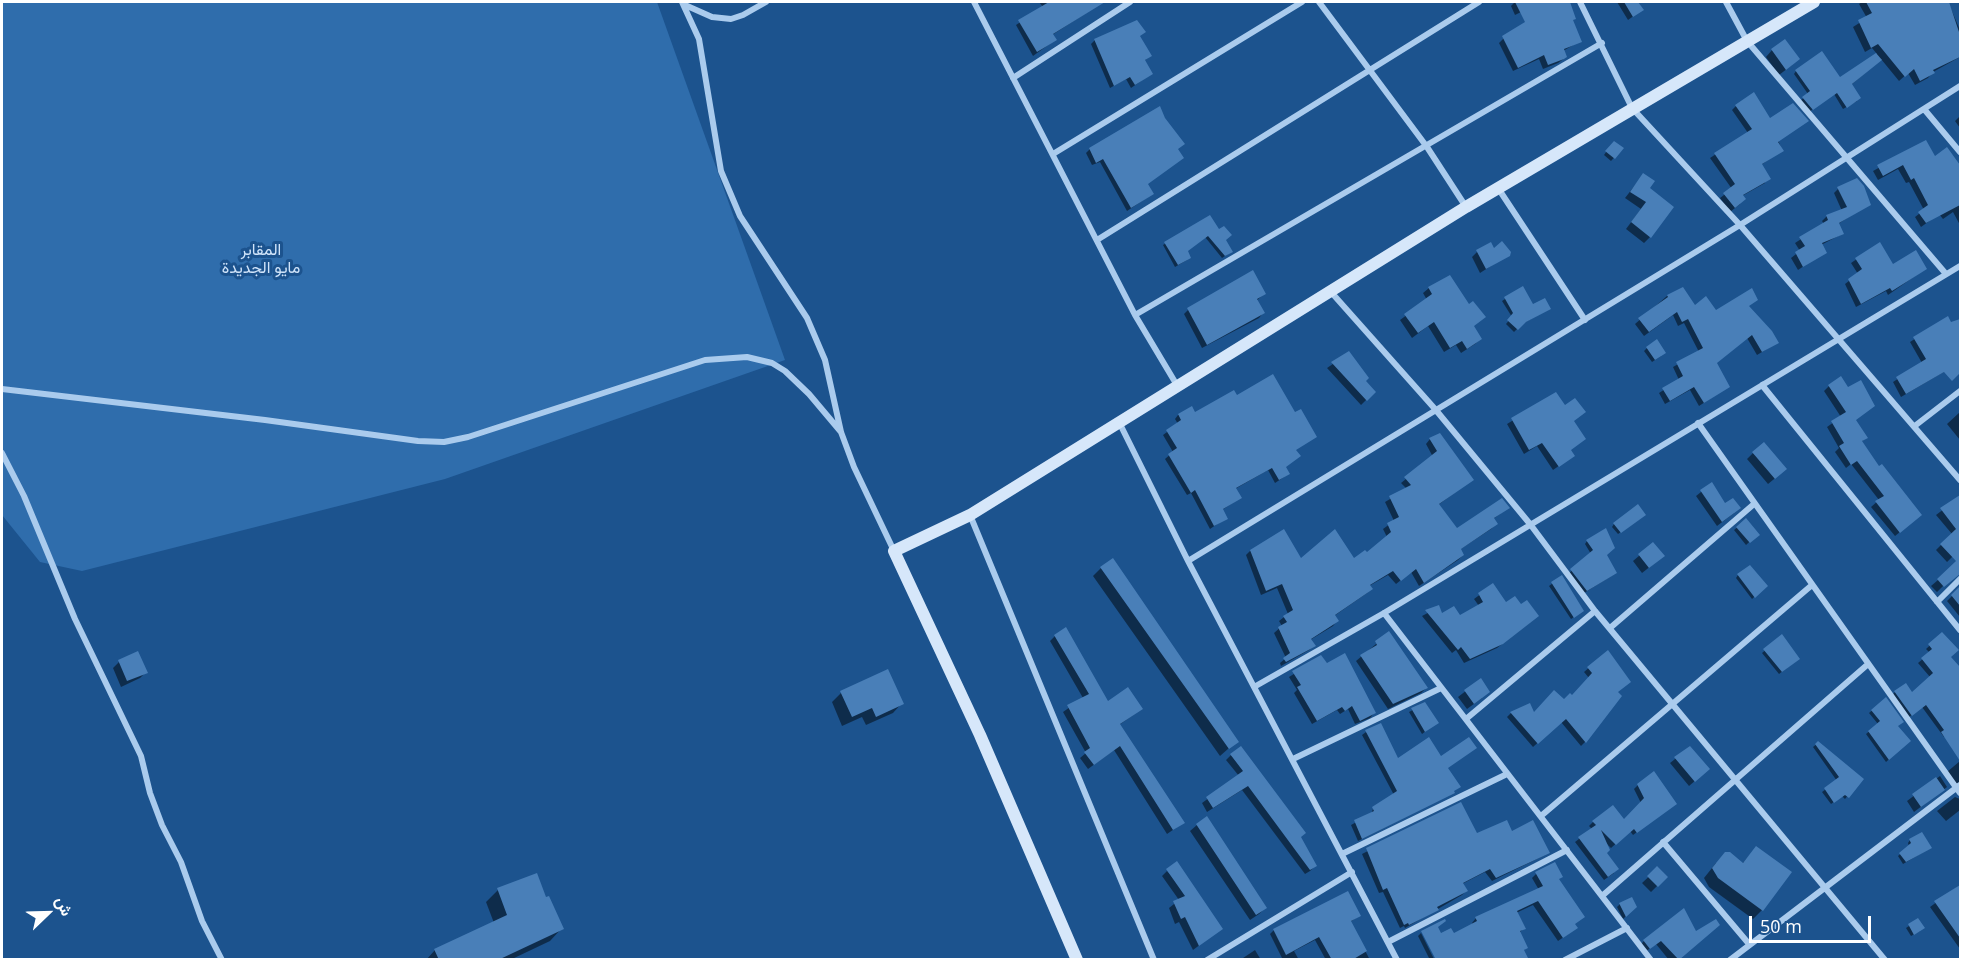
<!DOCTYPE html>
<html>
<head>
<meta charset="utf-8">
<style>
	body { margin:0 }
	#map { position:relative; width:1962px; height:961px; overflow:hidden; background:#1c538e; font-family:"Open Sans",Vazirmatn,sans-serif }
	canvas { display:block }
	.frame { position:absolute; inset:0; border:3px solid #fff; pointer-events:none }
	.north { position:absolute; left:18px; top:883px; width:60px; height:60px; -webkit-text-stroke:4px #1c538e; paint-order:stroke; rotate:67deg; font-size:16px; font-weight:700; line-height:24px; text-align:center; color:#fff }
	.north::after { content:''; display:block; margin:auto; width:21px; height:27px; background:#fff; clip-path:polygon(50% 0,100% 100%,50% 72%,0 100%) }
	.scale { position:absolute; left:1749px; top:916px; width:122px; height:27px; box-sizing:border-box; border:3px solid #fff; border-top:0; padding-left:8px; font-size:18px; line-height:21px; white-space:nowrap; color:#fff; -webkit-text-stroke:4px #1c538e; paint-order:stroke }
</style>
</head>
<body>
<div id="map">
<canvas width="1962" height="961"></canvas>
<div class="frame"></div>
<div class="north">ش</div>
<div class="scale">50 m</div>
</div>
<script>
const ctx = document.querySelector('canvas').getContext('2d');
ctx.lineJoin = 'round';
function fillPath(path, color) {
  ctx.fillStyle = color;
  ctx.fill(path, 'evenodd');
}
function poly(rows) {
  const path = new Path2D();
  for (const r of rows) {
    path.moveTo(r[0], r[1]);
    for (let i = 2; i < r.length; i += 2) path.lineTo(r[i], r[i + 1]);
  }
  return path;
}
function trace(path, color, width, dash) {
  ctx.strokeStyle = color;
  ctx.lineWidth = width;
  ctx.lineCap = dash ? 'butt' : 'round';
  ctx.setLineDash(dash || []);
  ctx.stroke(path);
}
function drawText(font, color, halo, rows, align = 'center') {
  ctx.font = font + ' "Open Sans",Vazirmatn,sans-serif';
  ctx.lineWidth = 6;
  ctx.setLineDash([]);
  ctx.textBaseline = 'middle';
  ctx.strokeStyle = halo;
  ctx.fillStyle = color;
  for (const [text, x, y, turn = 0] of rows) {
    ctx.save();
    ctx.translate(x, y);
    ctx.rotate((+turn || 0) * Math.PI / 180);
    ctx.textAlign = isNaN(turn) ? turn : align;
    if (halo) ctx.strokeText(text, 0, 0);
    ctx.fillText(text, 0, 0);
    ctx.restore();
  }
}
fillPath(poly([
	[2,2,657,2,785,360,445,479,82,571,40,562,2,515]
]), '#2f6dac');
fillPath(poly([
	[1039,2,1094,2,1097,6,1052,35,1055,40,1033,56,1016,25,1043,7],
	[1515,2,1541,2,1515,15,1511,6],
	[1617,2,1638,2,1642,10,1628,20],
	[1862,2,1948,2,1960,30,1960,57,1933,72,1928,78,1915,85,1908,73,1899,81,1881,59,1851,85,1857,101,1843,109,1834,94,1809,112,1800,101,1808,94,1794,74,1796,71,1840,79,1877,54,1872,48,1865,52,1853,27,1867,18,1859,4],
	[1139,37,1150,56,1144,61,1151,74,1131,88,1126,79,1110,88,1091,44,1095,40],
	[1504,38,1580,41,1563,51,1566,57,1558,63,1543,69,1539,59,1513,71,1499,43],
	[1772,50,1792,65,1779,75,1766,57],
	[1736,106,1770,120,1782,150,1761,165,1765,183,1742,196,1740,204,1730,212,1720,198,1732,189,1710,158,1748,133,1732,110],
	[1960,116,1960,128,1955,121],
	[1926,142,1935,158,1947,149,1960,167,1960,225,1953,212,1943,219,1939,214,1921,227,1915,217,1924,210,1909,182,1906,183,1898,169,1878,180,1873,171],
	[1611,145,1622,149,1611,161,1604,155],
	[1090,149,1177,150,1146,185,1148,197,1127,211,1100,162,1092,165,1086,153],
	[1643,175,1648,188,1650,237,1644,243,1626,229,1641,209,1625,198],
	[1838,189,1869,204,1838,224,1842,234,1821,245,1825,252,1798,270,1791,258,1800,251,1795,243,1824,224,1822,221,1827,216,1842,211,1834,193],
	[1210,217,1231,252,1222,258,1205,237,1186,251,1187,260,1175,267,1163,245],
	[1879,244,1893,267,1925,269,1888,295,1886,291,1856,307,1845,284,1858,274,1851,263],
	[1494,250,1508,255,1480,273,1472,257,1477,252],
	[1429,288,1473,327,1480,339,1475,344,1461,353,1456,345,1444,352,1428,326,1412,338,1400,320,1427,300,1423,293],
	[1522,288,1532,306,1549,309,1522,324,1514,332,1506,324,1512,317,1502,301],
	[1682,289,1694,307,1716,312,1748,307,1777,343,1757,355,1747,338,1716,363,1728,387,1699,406,1690,390,1665,404,1659,393,1679,380,1673,367,1699,352,1684,323,1678,326,1673,315,1644,336,1635,324,1667,296],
	[1264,294,1256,301,1263,313,1259,318,1202,348,1184,314,1188,310],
	[1947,318,1951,324,1960,321,1960,344,1944,357,1947,370,1901,397,1893,382,1922,363,1910,342],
	[1647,348,1661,356,1652,362,1644,351],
	[1349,353,1364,381,1374,392,1361,405,1327,368],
	[1829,386,1866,437,1861,442,1916,519,1895,536,1871,507,1879,500,1851,464,1846,468,1835,452,1839,448,1827,427,1841,417,1824,391],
	[1556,394,1572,422,1570,451,1573,456,1553,470,1537,446,1524,454,1507,424],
	[1236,397,1295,414,1315,437,1294,450,1284,467,1288,474,1284,477,1275,483,1268,470,1235,489,1240,498,1222,510,1226,518,1210,529,1191,493,1187,495,1165,459,1173,452,1163,435,1178,424,1175,419,1178,415,1194,414],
	[1960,412,1960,440,1947,424],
	[1430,439,1472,480,1438,505,1457,530,1508,508,1493,519,1496,524,1491,529,1459,550,1463,555,1458,560,1419,586,1411,572,1396,584,1388,575,1369,586,1371,589,1367,593,1334,616,1337,621,1333,626,1310,640,1314,646,1309,650,1281,666,1280,663,1286,658,1274,633,1282,626,1279,621,1288,614,1277,588,1261,595,1246,555,1250,551,1301,560,1354,561,1367,554,1387,537,1383,529,1394,521,1385,502,1407,489,1401,483,1433,457,1426,444],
	[1753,453,1779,475,1768,484,1747,459],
	[1711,484,1725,505,1734,513,1717,526,1696,496],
	[1953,502,1960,511,1960,549,1947,562,1936,550,1952,534,1936,515],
	[1641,518,1618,534,1612,527,1614,524],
	[1746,520,1758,534,1746,545,1734,530],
	[1587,541,1605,555,1616,573,1584,593,1569,573,1591,554,1585,544],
	[1653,544,1656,562,1642,573,1633,561],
	[1101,568,1237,741,1220,756,1093,576],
	[1738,575,1766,586,1752,599,1736,578],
	[1561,577,1580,613,1571,619,1549,586],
	[1952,577,1937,592,1931,586,1938,580],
	[1493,585,1505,604,1532,621,1497,648,1464,663,1456,650,1452,653,1422,616,1439,607,1442,615,1460,617,1479,606,1474,599],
	[1960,588,1960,617,1947,601],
	[1389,633,1426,688,1421,693,1388,709,1356,661],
	[1942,634,1949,657,1946,672,1960,687,1960,729,1944,737,1922,707,1908,718,1892,695,1895,692,1912,694,1930,677,1918,663,1930,653,1926,649],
	[1055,636,1107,703,1136,713,1119,725,1183,823,1167,834,1114,750,1088,769,1080,758,1086,753,1063,712,1083,698,1050,641],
	[1782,636,1796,661,1779,674,1762,653],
	[1607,652,1616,693,1620,696,1585,742,1581,746,1561,722,1533,747,1507,717,1511,713,1533,715,1572,697,1589,678,1584,672],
	[1321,657,1374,713,1370,718,1355,724,1348,709,1340,714,1337,710,1312,724,1294,693,1297,690,1289,677],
	[119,662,146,672,140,678,121,687,113,668],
	[1480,680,1482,698,1467,709,1458,697],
	[841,693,902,703,893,713,866,725,862,717,842,726,832,702],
	[1885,699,1897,726,1909,741,1886,762,1866,734,1878,724,1869,713],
	[1424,704,1434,725,1422,734,1409,712],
	[1366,732,1397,760,1446,768,1453,793,1358,841,1351,825,1371,814,1373,809,1394,795,1362,735],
	[1818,743,1862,779,1845,799,1842,796,1831,804,1822,792,1837,781,1813,747],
	[1689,748,1703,774,1689,786,1670,763],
	[1231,755,1300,837,1315,866,1310,871,1305,874,1242,790,1207,812,1202,803,1239,776,1226,760],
	[1960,761,1960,784,1955,783,1947,772],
	[1940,776,1947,787,1914,812,1907,801],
	[1638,785,1675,804,1633,835,1630,831,1611,848,1605,842,1605,853,1614,873,1604,880,1575,842,1592,829,1589,826,1593,822,1613,807,1624,821,1641,803,1634,789],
	[1955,797,1960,799,1960,810,1946,821,1937,811],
	[1460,804,1477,835,1511,833,1545,855,1492,881,1485,872,1462,884,1466,891,1462,895,1405,928,1404,926,1400,928,1383,892,1379,893,1362,854],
	[1197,825,1265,908,1259,914,1250,920,1190,831],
	[1910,840,1927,850,1903,864,1898,856,1909,846,1908,843],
	[1756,848,1762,910,1753,919,1709,887,1704,878,1716,863,1742,864],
	[1657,869,1666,877,1651,892,1642,883],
	[1167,871,1221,929,1193,950,1179,922,1175,924,1169,908,1179,900,1162,876],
	[1536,874,1558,880,1574,925,1571,932,1558,941,1533,905,1516,913,1524,928,1519,933,1526,948,1523,951,1450,960,1437,928,1441,934,1454,935,1473,925,1472,923,1476,918,1539,890,1532,878],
	[1960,885,1960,949,1930,907],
	[498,890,562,928,550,941,510,960,426,960,435,950,494,923,486,902],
	[1620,904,1635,907,1623,919,1617,907],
	[1359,916,1350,922,1370,960,1326,960,1315,940,1294,951,1299,960,1283,960,1270,934,1274,930],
	[1918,920,1920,931,1911,936,1906,928],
	[1714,929,1677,960,1669,960,1656,944,1645,952,1640,945,1644,941],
	[1421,933,1434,959,1433,960,1430,960,1418,936],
	[1255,950,1261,960,1240,960]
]), '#0007');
fillPath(poly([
	[1049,2,1105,2,1053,34,1057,40,1037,52,1018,20],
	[1515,2,1570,2,1576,19,1573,20,1582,42,1564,49,1567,57,1564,59,1548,65,1544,55,1518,68,1502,36,1525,22],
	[1624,2,1638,2,1644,10,1633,17],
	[1866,2,1949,2,1960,35,1960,57,1933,70,1935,73,1920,81,1914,69,1905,77,1878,44,1871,48,1858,20,1872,13],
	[1137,20,1146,32,1140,36,1152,56,1145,60,1153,74,1135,85,1130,77,1114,86,1094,39],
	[1785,39,1800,59,1786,70,1771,49],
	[1822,51,1840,77,1876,53,1882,60,1852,84,1861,98,1847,108,1837,93,1813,110,1802,97,1810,91,1795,70],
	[1754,92,1770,118,1793,103,1809,121,1778,142,1784,151,1762,164,1771,179,1743,195,1746,199,1735,208,1723,193,1735,184,1714,153,1752,129,1735,105],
	[1160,106,1165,118,1185,144,1178,149,1184,158,1148,184,1154,194,1131,208,1103,159,1096,163,1089,148],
	[1926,140,1935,156,1947,147,1960,165,1960,205,1926,223,1918,212,1928,205,1914,178,1911,180,1903,165,1883,176,1877,165],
	[1614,141,1624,148,1615,159,1605,151],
	[1643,173,1655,181,1650,188,1674,207,1651,238,1631,222,1646,202,1630,192],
	[1857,178,1864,186,1871,205,1839,223,1844,234,1822,243,1827,253,1803,267,1795,252,1805,246,1799,237,1828,220,1826,215,1847,207,1837,187],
	[1210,215,1219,229,1224,226,1232,235,1226,240,1233,252,1225,256,1208,236,1188,251,1191,258,1178,265,1164,242],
	[1502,241,1511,252,1510,256,1486,269,1476,250,1491,242,1494,248],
	[1880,242,1893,264,1916,250,1927,269,1892,291,1890,288,1861,304,1848,279,1862,269,1855,258],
	[1253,270,1266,294,1257,299,1265,313,1207,345,1187,308],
	[1450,275,1469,304,1473,301,1486,317,1474,326,1482,339,1467,349,1462,341,1450,348,1434,322,1418,333,1404,314,1432,294,1428,287],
	[1523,286,1533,304,1545,298,1551,309,1526,322,1518,330,1507,320,1513,313,1504,297],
	[1683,287,1695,305,1706,296,1716,310,1752,288,1758,300,1749,306,1772,331,1779,343,1762,352,1752,335,1717,363,1730,387,1704,403,1694,387,1670,401,1662,388,1683,376,1676,362,1703,348,1688,319,1682,322,1677,312,1649,332,1638,318,1668,297,1667,295],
	[1948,316,1951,322,1960,319,1960,373,1952,381,1944,372,1906,394,1896,377,1926,359,1913,337],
	[1657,339,1666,353,1655,360,1646,347],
	[1349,351,1369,378,1366,381,1376,392,1367,401,1331,362],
	[1273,374,1295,412,1301,409,1317,437,1296,450,1301,456,1286,467,1290,474,1279,480,1272,468,1236,488,1242,498,1223,509,1228,519,1214,526,1195,490,1191,493,1168,454,1177,448,1166,430,1181,420,1178,414,1192,406,1195,412,1234,390,1237,395],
	[1841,376,1848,387,1861,380,1875,406,1856,420,1868,438,1862,441,1879,466,1882,464,1922,515,1900,533,1875,501,1884,496,1857,461,1851,465,1839,446,1844,443,1831,421,1846,412,1828,385],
	[1556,392,1565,405,1575,398,1586,412,1574,421,1586,439,1571,450,1575,456,1559,467,1542,443,1529,450,1511,418],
	[1440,433,1474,480,1439,504,1457,528,1502,498,1510,508,1494,518,1498,524,1461,549,1464,555,1424,583,1416,569,1401,581,1393,571,1370,585,1373,589,1335,615,1339,621,1311,639,1316,646,1286,662,1283,658,1290,653,1278,627,1287,622,1283,616,1293,610,1282,584,1266,591,1250,550,1284,529,1301,558,1335,529,1354,558,1365,550,1367,552,1391,532,1387,523,1399,517,1389,496,1411,485,1404,477,1437,451,1429,438],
	[1764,442,1787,469,1775,479,1752,452],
	[1712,482,1725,503,1733,498,1741,508,1722,522,1700,490],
	[1960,495,1960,574,1944,587,1937,579,1956,561,1940,544,1956,529,1940,508],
	[1638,504,1646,515,1621,533,1613,523],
	[1746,518,1760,535,1750,543,1736,527],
	[1606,528,1615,548,1607,555,1617,573,1587,591,1570,569,1593,550,1586,540],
	[1653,542,1665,556,1649,568,1638,554],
	[1113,558,1239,742,1229,749,1100,567],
	[1750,565,1768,586,1755,598,1737,574],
	[1562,575,1584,611,1574,618,1551,582],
	[1493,583,1506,602,1515,596,1521,604,1527,600,1539,616,1503,644,1470,659,1461,647,1458,650,1425,610,1439,605,1442,613,1454,606,1460,615,1483,602,1478,593],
	[1960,586,1960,606,1951,595],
	[1066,627,1108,701,1128,687,1143,709,1120,724,1185,823,1173,830,1120,746,1094,765,1084,752,1090,748,1067,705,1089,694,1054,635],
	[1389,631,1428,688,1393,704,1360,655,1377,645,1375,641],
	[1942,632,1959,650,1951,657,1960,667,1960,761,1941,732,1944,730,1926,705,1912,716,1894,691,1906,683,1912,692,1933,673,1921,658,1932,649,1928,644],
	[1782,634,1800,659,1782,672,1763,649],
	[1608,650,1631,682,1618,692,1622,696,1586,743,1566,719,1538,744,1510,712,1530,703,1534,712,1554,690,1564,699,1570,693,1572,695,1592,673,1587,667],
	[138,651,148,673,127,681,118,660],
	[1345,653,1376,713,1360,721,1352,706,1345,711,1342,707,1317,721,1297,687,1301,685,1292,671,1321,655,1327,663],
	[888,669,904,704,876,717,872,708,852,717,840,691],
	[1481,678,1490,692,1474,704,1464,690],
	[1886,697,1904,722,1898,726,1911,741,1889,760,1868,731,1880,721,1871,710],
	[1425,702,1439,723,1425,732,1411,708],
	[1381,723,1398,758,1429,737,1441,756,1469,737,1477,748,1448,768,1461,787,1454,791,1455,793,1362,839,1354,820,1374,811,1372,807,1397,791,1365,730],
	[1818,741,1864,779,1849,798,1845,795,1834,803,1824,788,1839,777,1815,744],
	[1241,746,1306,833,1301,837,1317,866,1310,870,1248,786,1213,808,1206,797,1243,771,1230,754],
	[1690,746,1710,769,1695,782,1674,757],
	[1654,771,1677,804,1637,833,1634,829,1616,845,1601,830,1610,850,1607,853,1619,869,1608,877,1578,837,1596,825,1592,821,1613,805,1624,819,1644,798,1637,784],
	[1936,777,1945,790,1921,807,1912,794],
	[1461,802,1477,833,1507,820,1512,831,1533,820,1550,853,1496,878,1490,869,1463,883,1468,891,1437,907,1439,910,1409,925,1408,923,1404,925,1387,888,1383,890,1366,848],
	[1207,816,1267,908,1256,915,1196,824],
	[1922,832,1932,848,1906,862,1899,853,1911,843,1909,839],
	[1756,846,1792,872,1763,911,1718,878,1712,868,1725,852,1730,852,1743,863],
	[1177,861,1223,929,1199,946,1185,917,1181,919,1173,901,1185,896,1166,869],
	[1555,862,1563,877,1559,879,1585,917,1575,924,1578,928,1563,938,1538,901,1517,911,1526,929,1520,931,1528,948,1524,950,1529,960,1436,960,1421,931,1445,919,1446,921,1438,927,1441,933,1451,928,1454,933,1477,921,1475,917,1543,886,1535,872],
	[1657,866,1668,877,1658,887,1647,876],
	[537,873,546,897,549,896,564,929,498,960,439,960,434,949,507,915,497,888],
	[1960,885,1960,938,1934,901],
	[1348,891,1361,916,1351,921,1367,951,1352,960,1332,960,1319,937,1286,955,1273,929],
	[1632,897,1637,907,1626,917,1619,903],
	[1684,908,1696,931,1716,919,1720,925,1679,960,1661,941,1650,949,1643,940],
	[1918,918,1925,928,1914,935,1908,924]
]), '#497fb8');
trace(poly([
	[682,2,699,39,721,171,740,216,807,318,825,360,841,432,854,467,894,551],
	[974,2,1135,315,1178,387],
	[1319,2,1427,147,1466,207],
	[1580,2,1632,108,1740,225,1960,480],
	[1726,2,1747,41,1946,274],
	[685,5,712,17,731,19,743,15,766,2],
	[1013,78,1130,2],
	[1924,109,1960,152],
	[1053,154,1302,2],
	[1498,188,1585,320],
	[1097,240,1479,2],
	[1331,292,1435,409,1530,524,1595,611,1885,960],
	[1135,315,1602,43],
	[1762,385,1960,630],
	[2,389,265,420,418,441,444,442,468,437,705,360,747,357,772,363,785,371,809,394,841,432],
	[1119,422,1188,561,1397,960],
	[1698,423,1960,793],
	[1916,425,1960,391],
	[2,453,24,496,75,619,141,756,150,793,162,825,181,862,202,921,222,960],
	[970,515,1154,960],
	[1188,561,1740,225,1960,86],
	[1937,602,1960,579],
	[1384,613,1651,960],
	[1610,628,1754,504],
	[1254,687,1384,613,1960,266],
	[1466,719,1595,611],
	[1293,759,1441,688],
	[1541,816,1812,585],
	[1663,842,1749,944],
	[1342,854,1507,774],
	[1602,896,1867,665],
	[1388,942,1567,850],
	[1207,960,1352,872],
	[1565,960,1627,928],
	[1730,960,1960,785]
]), '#aacbed', 6);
trace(poly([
	[1077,960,980,735,894,551,970,515,1466,207,1814,2]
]), '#d6e7fa', 12);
drawText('16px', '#d0e4fa', '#1c538e', [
	["المقابر",261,250],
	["مايو الجديدة",261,268]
]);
</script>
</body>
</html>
